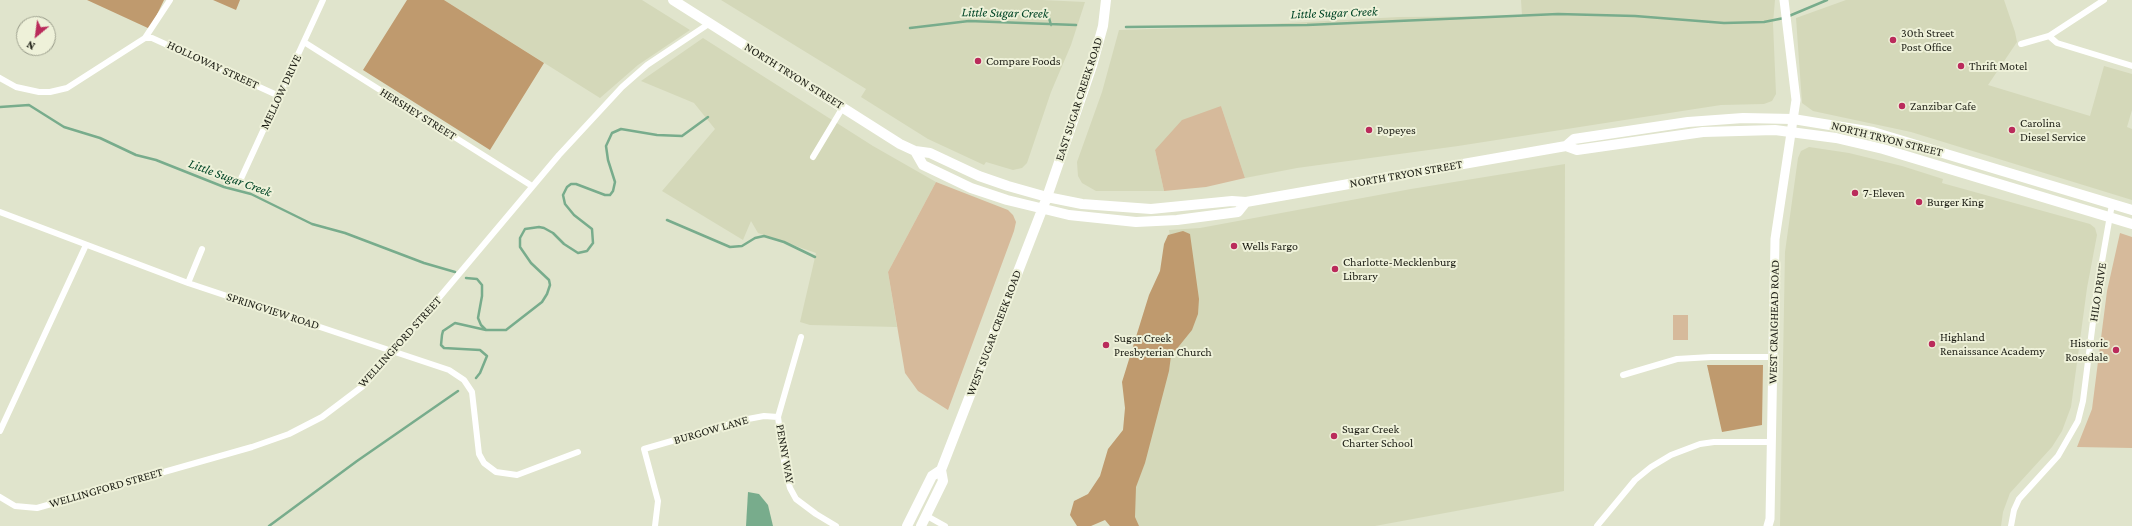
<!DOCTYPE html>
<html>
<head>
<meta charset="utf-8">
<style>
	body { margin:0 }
	#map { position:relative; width:2132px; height:526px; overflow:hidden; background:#e0e4cc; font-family:"Crimson Pro",serif }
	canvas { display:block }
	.north { position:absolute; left:16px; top:16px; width:40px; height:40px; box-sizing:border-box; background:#eef1d9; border:1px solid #9a9d8b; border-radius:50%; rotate:209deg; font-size:11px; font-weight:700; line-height:16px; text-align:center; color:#1d1e15 }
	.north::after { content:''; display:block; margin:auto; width:14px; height:18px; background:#ba2b5b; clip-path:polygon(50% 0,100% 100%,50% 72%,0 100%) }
</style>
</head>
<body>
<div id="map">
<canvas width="2132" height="526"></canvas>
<div class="north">N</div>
</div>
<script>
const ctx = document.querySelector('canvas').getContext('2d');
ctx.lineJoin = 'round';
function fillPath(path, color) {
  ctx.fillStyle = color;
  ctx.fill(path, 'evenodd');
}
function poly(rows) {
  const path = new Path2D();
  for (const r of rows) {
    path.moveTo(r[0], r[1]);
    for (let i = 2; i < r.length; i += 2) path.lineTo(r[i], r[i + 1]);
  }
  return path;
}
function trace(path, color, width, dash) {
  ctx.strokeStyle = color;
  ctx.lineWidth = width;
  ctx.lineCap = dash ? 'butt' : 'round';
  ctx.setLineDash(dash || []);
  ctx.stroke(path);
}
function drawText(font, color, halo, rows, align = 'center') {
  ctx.font = font + ' "Crimson Pro",serif';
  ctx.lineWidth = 4;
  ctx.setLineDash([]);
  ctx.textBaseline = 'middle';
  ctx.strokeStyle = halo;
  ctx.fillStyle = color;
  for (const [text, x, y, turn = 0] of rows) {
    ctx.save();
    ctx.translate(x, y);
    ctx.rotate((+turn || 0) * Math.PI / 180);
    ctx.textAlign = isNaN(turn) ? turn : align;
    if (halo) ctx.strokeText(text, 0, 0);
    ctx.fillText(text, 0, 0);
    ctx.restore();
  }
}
fillPath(poly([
	[444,0,642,0,690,30,638,65,600,98],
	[721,0,1042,0,1085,2,1071,45,1051,92,1027,163,1022,168,1013,170,986,162,984,165,928,139,861,97,866,89],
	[1521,0,1775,0,1773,23,1776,94,1772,101,1764,104,1721,105,1695,109,1458,146,1297,168,1245,178,1221,106,1155,150,1164,191,1096,191,1082,183,1078,176,1077,162,1102,92,1119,30,1216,27,1399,17,1522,16],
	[1846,0,2004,0,2015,32,2017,42,1988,85,2090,116,2104,66,2132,74,2132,110,2127,127,2132,129,2132,200,1911,132,1813,111,1802,103,1796,18],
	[703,38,873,146,936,182,888,272,897,327,810,325,800,322,816,253,758,233,751,221,743,240,662,191,715,129,694,103,641,81],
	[1809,147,1849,153,1902,166,1943,179,1942,183,2090,224,2095,228,2097,235,2087,288,2071,407,2062,431,2052,447,2010,493,2003,512,2001,526,1780,526,1785,252,1798,158,1801,151],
	[1565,164,1564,491,1375,526,1122,526,1152,374,1185,327,1169,230,1200,228,1411,189]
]), '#d4d8b9');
fillPath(poly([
	[1221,106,1245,178,1206,187,1164,191,1155,150,1182,120],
	[936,182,1008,210,1013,215,1016,222,1014,231,948,410,918,391,905,373,888,272],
	[2120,233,2132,237,2132,448,2077,447,2092,409,2107,291],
	[1673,315,1688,315,1688,340,1673,340]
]), '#d6ba9b');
fillPath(poly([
	[87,0,164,0,150,29],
	[213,0,240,0,236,10],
	[407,0,444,0,544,63,490,150,363,70],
	[1183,231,1190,234,1199,299,1198,314,1192,330,1171,356,1169,371,1145,463,1136,487,1135,517,1139,526,1110,526,1105,520,1091,526,1077,526,1070,515,1074,501,1088,494,1100,476,1108,449,1123,430,1125,408,1122,382,1149,295,1160,271,1164,244,1168,235],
	[1707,365,1763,365,1762,425,1722,432]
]), '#bf9a6e');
fillPath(poly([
	[748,492,759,494,768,505,773,526,746,526]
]), '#78ac8c');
trace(poly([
	[1789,16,1827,0],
	[1049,18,1051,25],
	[1126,27,1307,25,1558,14,1635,16,1724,23,1764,22,1784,18],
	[910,28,969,21,1076,25],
	[0,107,29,105,64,127,100,138,136,155,156,160,224,187,251,194,312,224,345,233,424,263,455,272],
	[667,220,730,247,742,246,755,238,764,236,784,242,815,257],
	[466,278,477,279,482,285,482,296,478,318,481,325,486,330],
	[476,378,480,373,487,356,480,350,444,348,441,345,442,335,443,331,455,323,486,330,506,330,542,302,547,294,550,285,549,280,531,263,520,247,520,238,525,229,539,227,544,228,553,233,564,244,578,253,587,251,593,243,592,229,574,215,565,204,563,195,567,187,571,184,576,184,605,195,610,195,613,191,615,182,608,160,606,146,612,133,621,129,657,135,682,136,708,117],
	[269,526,357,461,458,391]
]), '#78ac8c', 2.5);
trace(poly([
	[2049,36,2057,43,2132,66],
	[145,38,152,38,279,96],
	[304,42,532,186],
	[2021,44,2049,36,2104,0],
	[0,78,16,87,39,92,50,92,67,88,145,38,170,0],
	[813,157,843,107],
	[239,183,323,0],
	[0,212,188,283,449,370,464,380,472,392,479,454,484,463,496,472,517,475,578,452],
	[188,283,202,249],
	[801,337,778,417,785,468,790,488,796,499,816,514,836,526],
	[1623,375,1677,359,1711,357,1773,357],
	[0,431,86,245],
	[0,497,15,506,37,508,252,447,289,434,322,417,363,386,379,369,559,155,622,87,647,65,710,23],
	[927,516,945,526],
	[655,526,658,501,644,449,748,419,764,416,778,417],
	[1597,526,1635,480,1651,467,1671,455,1700,444,1714,442,1772,442],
	[2011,526,2014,510,2019,499,2058,456,2078,421,2083,401,2097,290,2112,204]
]), '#fff', 6);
trace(poly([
	[1768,526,1770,519,1775,239,1796,100,1784,0]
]), '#fff', 9);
trace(poly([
	[673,0,900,144,915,151,930,153,979,176,1008,186,1047,197,1082,204,1151,209,1232,201,1246,202,1566,146,1577,150,1703,132,1775,130,1836,138,1883,149,2132,224],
	[1566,146,1574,139,1688,122,1743,118,1793,119,1873,132,2132,210],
	[915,151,923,165,971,188,1007,200,1069,215,1136,222,1177,220,1238,212,1246,202],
	[907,526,932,476,941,470,1047,197,1092,66,1103,26,1106,0],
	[921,526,943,481,941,470]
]), '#fff', 10);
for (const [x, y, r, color] of [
	[1893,40,4,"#ba2b5b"],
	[978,61,4,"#ba2b5b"],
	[1961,66,4,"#ba2b5b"],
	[1902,106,4,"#ba2b5b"],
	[1369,130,4,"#ba2b5b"],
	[2012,130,4,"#ba2b5b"],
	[1855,193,4,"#ba2b5b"],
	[1919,202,4,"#ba2b5b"],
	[1234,246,4,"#ba2b5b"],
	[1335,269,4,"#ba2b5b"],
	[1932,344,4,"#ba2b5b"],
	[1106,345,4,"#ba2b5b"],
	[2116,350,4,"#ba2b5b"],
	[1334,436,4,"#ba2b5b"]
]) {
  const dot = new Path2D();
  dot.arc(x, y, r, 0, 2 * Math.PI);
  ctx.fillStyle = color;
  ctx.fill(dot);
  trace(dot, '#eef1d9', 1.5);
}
drawText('12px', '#1d1e15', '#eef1d9', [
	["30th Street",1901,33],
	["Post Office",1901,47],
	["Compare Foods",986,61],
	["Thrift Motel",1969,66],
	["Zanzibar Cafe",1910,106],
	["Carolina",2020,123],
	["Diesel Service",2020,137],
	["Popeyes",1377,130],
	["7-Eleven",1863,193],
	["Burger King",1927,202],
	["Wells Fargo",1242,246],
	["Charlotte-Mecklenburg",1343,262],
	["Library",1343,276],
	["Highland",1940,337],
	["Renaissance Academy",1940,351],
	["Sugar Creek",1114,338],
	["Presbyterian Church",1114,352],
	["Historic",2108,343,"right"],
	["Rosedale",2108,357,"right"],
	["Sugar Creek",1342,429],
	["Charter School",1342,443]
], 'left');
drawText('12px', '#1d1e15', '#eef1d9', [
	["HOLLOWAY STREET",213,65,25],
	["NORTH TRYON STREET",794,76,32],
	["MELLOW DRIVE",281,92,-65],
	["EAST SUGAR CREEK ROAD",1079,99,-72],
	["HERSHEY STREET",418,114,32],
	["NORTH TRYON STREET",1887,139,14],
	["NORTH TRYON STREET",1406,174,-10],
	["HILO DRIVE",2098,292,-81],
	["SPRINGVIEW ROAD",273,311,18],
	["WEST CRAIGHEAD ROAD",1774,322,-89],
	["WEST SUGAR CREEK ROAD",994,333,-69],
	["WELLINGFORD STREET",400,342,-48],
	["BURGOW LANE",711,430,-16],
	["PENNY WAY",785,454,80],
	["WELLINGFORD STREET",106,488,-16]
]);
drawText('italic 13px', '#004526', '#eef1d9', [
	["Little Sugar Creek",1005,13,1],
	["Little Sugar Creek",1334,13,-2],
	["Little Sugar Creek",230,178,20]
]);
</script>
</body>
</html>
